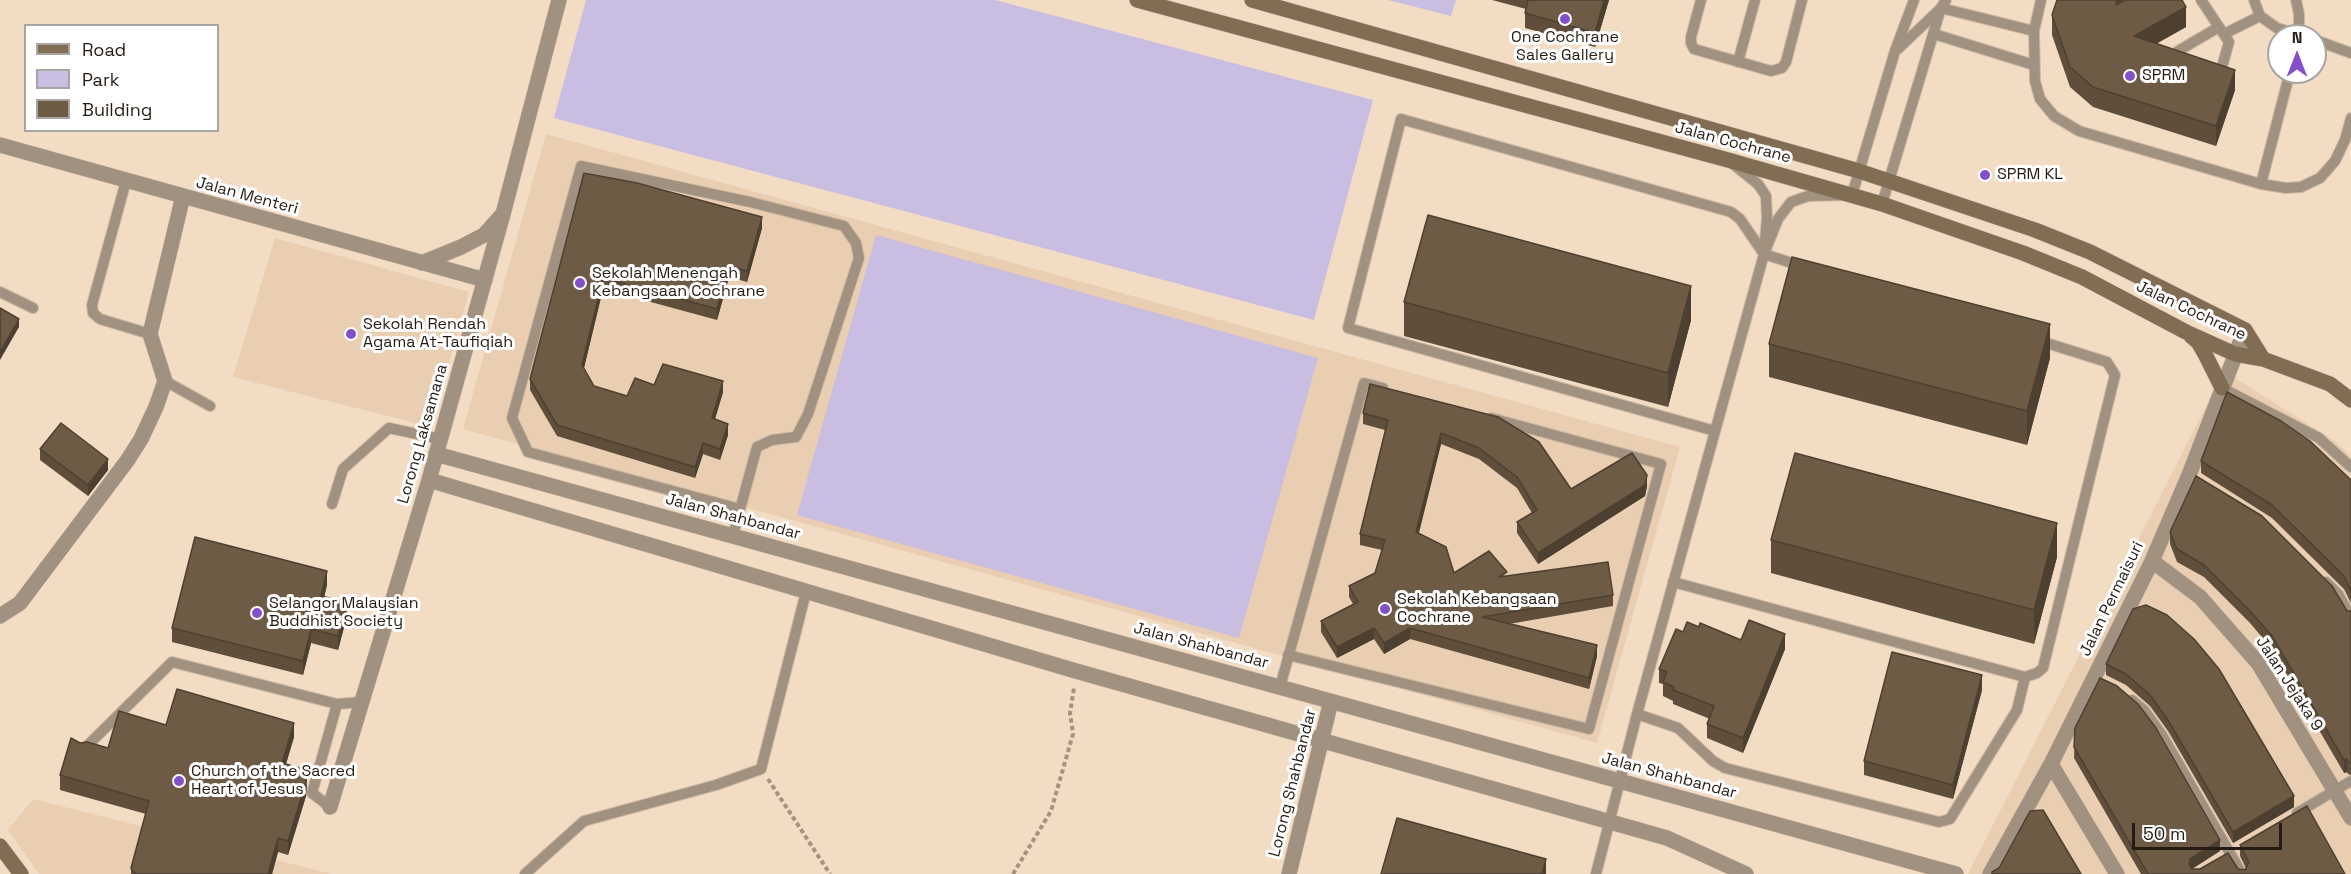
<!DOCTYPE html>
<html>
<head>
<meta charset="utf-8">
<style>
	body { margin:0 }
	#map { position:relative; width:2351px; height:874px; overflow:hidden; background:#f2dcc4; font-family:"Space Grotesk",sans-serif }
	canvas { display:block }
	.legend { position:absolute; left:24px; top:24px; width:195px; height:108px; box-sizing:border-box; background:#fff; border:2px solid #a7a4a1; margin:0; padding:8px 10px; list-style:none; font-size:18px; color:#241c13 }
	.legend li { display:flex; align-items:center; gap:12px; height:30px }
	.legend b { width:30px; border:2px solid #a7a4a1 }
	.north { position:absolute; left:2267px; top:24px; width:60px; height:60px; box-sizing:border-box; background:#fff; border:2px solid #a7a4a1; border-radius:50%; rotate:0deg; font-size:16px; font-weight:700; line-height:24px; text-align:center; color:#241c13 }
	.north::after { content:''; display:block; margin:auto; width:21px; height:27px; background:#8450c8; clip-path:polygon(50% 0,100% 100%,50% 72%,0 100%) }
	.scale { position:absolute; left:2132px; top:823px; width:150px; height:27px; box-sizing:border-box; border:3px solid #241c13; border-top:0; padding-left:8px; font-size:18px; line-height:21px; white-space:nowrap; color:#241c13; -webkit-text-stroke:4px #fff; paint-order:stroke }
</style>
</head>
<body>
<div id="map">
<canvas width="2351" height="874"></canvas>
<ul class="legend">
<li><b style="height:8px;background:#816c54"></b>Road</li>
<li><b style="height:16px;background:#c9bde2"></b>Park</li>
<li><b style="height:16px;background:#6e5b46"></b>Building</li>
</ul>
<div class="north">N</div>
<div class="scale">50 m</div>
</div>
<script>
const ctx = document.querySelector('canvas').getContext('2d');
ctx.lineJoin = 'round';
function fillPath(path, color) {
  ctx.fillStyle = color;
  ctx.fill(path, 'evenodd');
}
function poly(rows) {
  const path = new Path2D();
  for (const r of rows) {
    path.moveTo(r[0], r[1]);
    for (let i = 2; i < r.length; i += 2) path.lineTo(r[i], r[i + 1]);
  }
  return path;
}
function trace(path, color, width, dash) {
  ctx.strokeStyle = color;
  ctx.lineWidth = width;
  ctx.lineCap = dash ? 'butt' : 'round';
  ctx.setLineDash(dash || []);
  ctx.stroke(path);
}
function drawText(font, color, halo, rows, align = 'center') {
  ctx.font = font + ' "Space Grotesk",sans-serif';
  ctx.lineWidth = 6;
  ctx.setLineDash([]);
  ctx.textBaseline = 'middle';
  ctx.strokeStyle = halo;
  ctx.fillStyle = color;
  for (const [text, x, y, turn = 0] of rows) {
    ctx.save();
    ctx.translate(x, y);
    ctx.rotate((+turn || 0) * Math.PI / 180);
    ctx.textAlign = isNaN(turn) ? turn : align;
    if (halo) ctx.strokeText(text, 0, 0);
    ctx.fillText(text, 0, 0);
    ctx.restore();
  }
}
fillPath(poly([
	[546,134,1680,447,1597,743,463,429],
	[275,238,469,292,431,427,233,377],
	[2224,371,2335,441,2351,456,2351,874,1968,874],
	[33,799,332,874,39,874,8,830]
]), '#eaceb1');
fillPath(poly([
	[586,0,995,0,1373,100,1314,320,554,118],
	[1388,0,1456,0,1451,16],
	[876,235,1318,358,1239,638,797,515]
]), '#c9bde2');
const lane = poly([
	[1701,0,1691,37,1691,43,1694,49,1771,71,1782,68,1786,62,1802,0],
	[2041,0,2034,31,2035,81,2040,99,2054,116,2079,131,2261,184,2290,72],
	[2201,0,2229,42,2220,74],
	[2296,0,2299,14,2299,36],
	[1941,8,2034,31],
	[2260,16,2277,28,2303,36],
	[1934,34,2034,65],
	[2224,34,2260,16,2254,0],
	[2315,40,2351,53],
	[1898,49,1941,8,1946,0],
	[2178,51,2219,27],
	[1738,62,1755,0],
	[1733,164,1758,184,1766,196,1767,218,1765,242],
	[126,181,92,305,93,313,100,319,150,334],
	[2261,184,2286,188,2301,187,2320,178,2335,161,2345,140,2351,118],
	[1882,204,1941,8],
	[0,292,33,308],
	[165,381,210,406],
	[2222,388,2319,438,2351,467],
	[1715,431,1348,328,1401,119,1731,212,1740,219,1764,254,1801,266],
	[332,504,343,469,389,428,440,439],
	[733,535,757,447,772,440,796,437,808,414,859,258,856,243,844,226,750,202,581,166,512,418,528,452,740,509],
	[1673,582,2025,677,2037,673,2043,668,2115,375,2107,362,2037,340],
	[2326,582,2338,594,2351,617],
	[1288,655,1589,729,1661,464,1491,418],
	[1280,687,1364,383,1383,388],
	[2132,700,2144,710,2162,735,2242,874],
	[1637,714,1678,728,1713,761,1725,768,1939,822,1950,819,2017,710,2025,677],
	[83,750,172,662,337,704,363,702],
	[330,807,312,793,337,704],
	[2297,813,2351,781],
	[525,874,584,821,716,785,761,769,806,592],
	[1596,874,1637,714,1764,254,1778,219,1791,202,1808,196,1852,195,1895,51,1914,0]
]);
const street = poly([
	[0,145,485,280],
	[422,263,461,247,484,235,501,216],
	[436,454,1956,874],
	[429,480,1076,671,1667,838,1746,874],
	[2152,561,2200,597,2258,663,2351,818],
	[0,616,20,603,127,461,141,439,156,407,165,381,150,334,183,196],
	[2051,764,2117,874],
	[330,807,429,480,503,214,559,0],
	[1289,874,1331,701],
	[1990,874,2051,764,2152,561,2189,475,2245,330]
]);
const secondary = poly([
	[1137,0,1728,160,1882,204,2023,253,2082,277,2186,332,2235,354,2263,359,2330,384,2351,400],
	[1252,0,1859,171,2035,230,2090,252,2245,330,2263,359],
	[2191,336,2198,342,2205,354,2222,388],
	[0,846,21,874]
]);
trace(lane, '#cdb9a4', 12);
trace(street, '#cdb9a4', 16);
trace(secondary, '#cdb9a4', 16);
trace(poly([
	[768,779,830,874],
	[1013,874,1051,811,1073,734,1070,713,1074,688]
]), '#a49381', 4, [4.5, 3]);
trace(lane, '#a09181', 10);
trace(street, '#a09181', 15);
trace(secondary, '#816c54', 15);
fillPath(poly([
	[1492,0,1609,0,1595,47,1525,28,1525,13,1526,9],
	[2123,1,2186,27,2156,44,2235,90,2216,146,2093,107,2070,87,2052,35,2052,15],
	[584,173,762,228,747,282,729,277,717,320,603,289,584,368,594,386,627,396,654,385,723,392,715,419,728,435,720,460,703,454,695,478,557,436,530,390,530,379],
	[1404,302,1691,320,1668,407,1404,336],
	[1769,344,2050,358,2027,445,1769,377],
	[1370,384,1571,489,1647,486,1645,496,1538,564,1517,533,1517,522,1532,513,1517,488,1479,459,1441,444,1419,533,1454,573,1507,576,1613,595,1613,606,1509,624,1597,656,1589,689,1410,639,1384,654,1374,639,1337,658,1321,632,1321,621,1353,604,1349,597,1349,586,1375,573,1382,550,1360,545,1360,534,1385,430,1363,424,1363,413],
	[40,449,108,470,88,496,40,460],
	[2201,461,2351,480,2351,603,2344,589,2272,518,2201,473],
	[2170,532,2347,611,2351,611,2351,775,2348,774,2347,772,2344,773,2272,649,2250,623,2204,577,2177,562,2170,544],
	[1771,540,2057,557,2034,644,1771,573],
	[327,585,324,597,347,616,338,650,311,643,303,675,172,642,172,628],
	[2133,609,2294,807,2233,843,2168,731,2150,706,2126,685,2106,675,2106,664],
	[1699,627,1741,640,1785,649,1743,753,1707,738,1707,724,1710,719,1673,704,1673,701,1663,696,1663,684,1659,683,1659,669,1683,632],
	[1982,690,1953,799,1864,775,1864,761],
	[2075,728,2220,851,2192,869,2245,870,2246,868,2240,856,2240,845,2345,874,2141,874,2074,758],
	[294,737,286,764,307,785,306,796,288,855,278,852,272,874,131,874,131,868,146,814,60,790,60,775,80,743,108,748]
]), '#5f4e3c');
fillPath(poly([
	[1604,0,1609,0,1595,47,1595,33],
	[2117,0,2124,0,2116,25,2116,5],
	[2186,7,2186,27,2134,56,2134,36],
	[2235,70,2235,90,2216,146,2216,126],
	[762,217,762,228,747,282,747,271],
	[729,266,729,277,717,320,717,309],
	[603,278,603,289,582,376,582,365],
	[1691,286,1691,320,1668,407,1668,373],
	[19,319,19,327,0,360,0,352],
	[2050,324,2050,358,2027,445,2027,411],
	[723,381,723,392,712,429,712,418],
	[728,424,728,435,720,460,720,449],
	[1441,433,1441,444,1416,543,1416,532],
	[703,443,703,454,695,478,695,467],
	[108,459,108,470,88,496,88,485],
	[1647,475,1647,486,1645,496,1538,564,1538,553],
	[2057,523,2057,557,2034,644,2034,610],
	[327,571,327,585,321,610,321,596],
	[347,602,347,616,338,650,338,636],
	[1374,628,1374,639,1337,658,1337,647],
	[1410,628,1410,639,1384,654,1384,643],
	[311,629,311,643,303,675,303,661],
	[1785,634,1785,649,1743,753,1743,738],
	[1597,645,1597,656,1589,689,1589,678],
	[1982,675,1982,690,1953,799,1953,785],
	[294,723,294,737,282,777,282,763],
	[2347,759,2347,772,2344,773,2344,760],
	[307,770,306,796,288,855,288,841],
	[2294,796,2294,807,2233,843,2233,832],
	[278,838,278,852,272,874,268,874],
	[2220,840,2220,851,2190,870,2189,864,2190,859],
	[1546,859,1546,874,1542,874]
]), '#4d4031');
const building = poly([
	[1528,0,1604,0,1595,33,1525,13,1528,0],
	[2057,0,2117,0,2116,5,2125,0,2182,0,2186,7,2134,36,2235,70,2216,126,2093,87,2070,67,2052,15,2057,0],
	[584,173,637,183,762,217,747,271,729,266,717,309,603,278,582,365,594,386,627,396,635,378,654,385,663,364,723,381,712,418,728,424,720,449,703,443,695,467,557,425,530,379,584,173],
	[1428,215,1691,286,1668,373,1404,302,1428,215],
	[1792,257,2050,324,2027,411,1769,344,1792,257],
	[0,308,19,319,0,352,0,308],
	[1370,384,1498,417,1539,442,1571,489,1632,453,1647,475,1645,485,1538,553,1517,522,1537,510,1517,477,1479,448,1441,433,1416,532,1446,547,1454,573,1489,551,1507,572,1499,577,1608,562,1613,595,1482,617,1597,645,1589,678,1410,628,1384,643,1374,628,1337,647,1321,621,1358,602,1349,586,1375,573,1385,540,1360,534,1388,420,1363,413,1370,384],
	[2227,392,2281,421,2310,441,2351,480,2351,591,2344,576,2272,505,2201,461,2227,392],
	[61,423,108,459,88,485,40,449,61,423],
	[1795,453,2057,523,2034,610,1771,540,1795,453],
	[2196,476,2262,516,2332,586,2347,611,2351,611,2351,763,2348,762,2347,759,2344,760,2272,636,2250,611,2204,565,2177,549,2170,532,2196,476],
	[195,537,327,571,321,596,347,602,338,636,311,629,303,661,172,628,195,537],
	[2146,605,2167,615,2194,639,2219,669,2294,796,2233,832,2168,720,2150,695,2126,674,2106,664,2133,609,2146,605],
	[1749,620,1785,634,1743,738,1707,724,1714,706,1673,690,1674,687,1663,682,1667,672,1659,669,1676,629,1683,632,1687,622,1699,627,1700,623,1741,640,1749,620],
	[1892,652,1982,675,1953,785,1864,761,1892,652],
	[2100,678,2117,686,2138,704,2156,728,2220,840,2190,859,2189,864,2192,869,2200,869,2228,853,2238,869,2245,870,2249,862,2240,845,2307,806,2345,874,2148,874,2074,747,2075,728,2100,678],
	[177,689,294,723,282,763,307,770,306,782,288,841,278,838,268,874,135,874,131,868,149,801,60,775,71,738,80,743,87,742,108,748,119,711,166,725,177,689],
	[2043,810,2081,874,1992,874,1992,872,1999,868,2030,811,2043,810],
	[1397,818,1546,859,1542,874,1381,874,1397,818]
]);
fillPath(building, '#6e5b46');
trace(building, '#4d4031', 1.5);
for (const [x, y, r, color] of [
	[1565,19,6,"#8450c8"],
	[2130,76,6,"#8450c8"],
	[1985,175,6,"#8450c8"],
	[580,283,6,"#8450c8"],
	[351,334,6,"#8450c8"],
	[1385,609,6,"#8450c8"],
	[257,613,6,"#8450c8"],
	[179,781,6,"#8450c8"]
]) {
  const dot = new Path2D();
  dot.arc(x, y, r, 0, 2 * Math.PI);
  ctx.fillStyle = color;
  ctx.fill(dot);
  trace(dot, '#fff', 2);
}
drawText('16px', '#241c13', '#fff', [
	["One Cochrane",1565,38,"center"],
	["Sales Gallery",1565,56,"center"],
	["SPRM",2142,76],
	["SPRM KL",1997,175],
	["Sekolah Menengah",592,274],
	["Kebangsaan Cochrane",592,292],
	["Sekolah Rendah",363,325],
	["Agama At-Taufiqiah",363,343],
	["Sekolah Kebangsaan",1397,600],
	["Cochrane",1397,618],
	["Selangor Malaysian",269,604],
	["Buddhist Society",269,622],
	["Church of the Sacred",191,772],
	["Heart of Jesus",191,790]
], 'left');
drawText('16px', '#241c13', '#fff', [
	["Jalan Cochrane",1733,143,15],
	["Jalan Menteri",247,196,15],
	["Jalan Cochrane",2191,311,25],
	["Lorong Laksamana",423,434,-74],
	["Jalan Shahbandar",733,517,15],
	["Jalan Permaisuri",2112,599,-64],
	["Jalan Shahbandar",1201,646,15],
	["Jalan Jejaka 9",2289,684,57],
	["Jalan Shahbandar",1669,776,15],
	["Lorong Shahbandar",1293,783,-76]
]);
</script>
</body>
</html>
